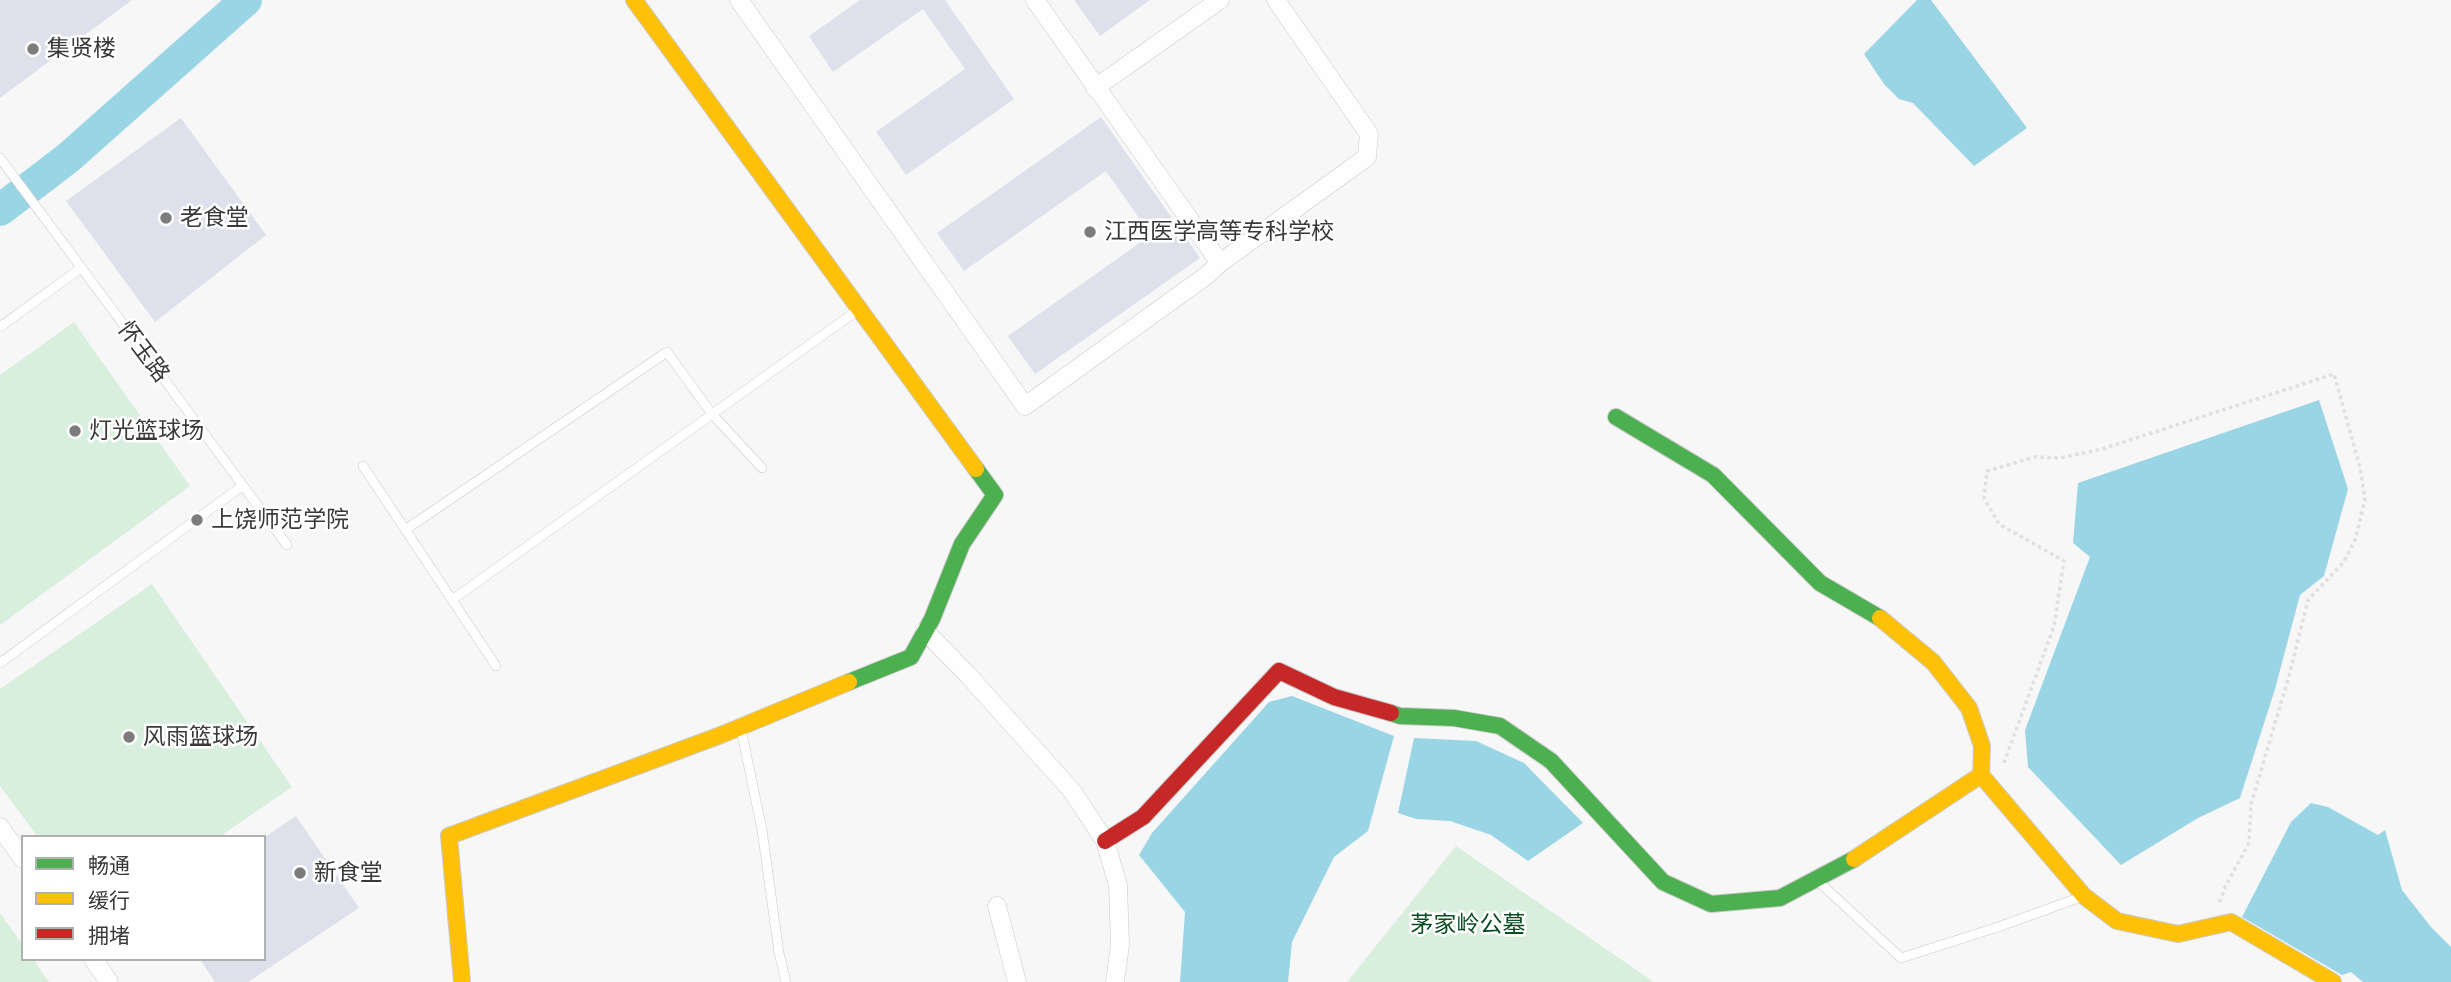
<!DOCTYPE html>
<html>
<head>
<meta charset="utf-8">
<style>
	body { margin:0 }
	#map { position:relative; width:2451px; height:982px; overflow:hidden; background:#f7f7f7; font-family:"IBM Plex Sans","Noto Sans SC",sans-serif }
	canvas { display:block }
	.legend { position:absolute; left:21px; top:835px; width:245px; height:126px; box-sizing:border-box; background:#fff; border:2px solid #b0b0b0; margin:0; padding:9px 12px; list-style:none; font-size:21px; color:#39393a }
	.legend li { display:flex; align-items:center; gap:14px; height:35px }
	.legend b { width:35px; border:2px solid #b0b0b0 }
</style>
</head>
<body>
<div id="map">
<canvas width="2451" height="982"></canvas>
<ul class="legend">
<li><b style="height:9px;background:#4caf50"></b>畅通</li>
<li><b style="height:9px;background:#ffc107"></b>缓行</li>
<li><b style="height:9px;background:#c62828"></b>拥堵</li>
</ul>
</div>
<script>
const ctx = document.querySelector('canvas').getContext('2d');
ctx.lineJoin = 'round';
function fillPath(path, color) {
  ctx.fillStyle = color;
  ctx.fill(path, 'evenodd');
}
function poly(rows) {
  const path = new Path2D();
  for (const r of rows) {
    path.moveTo(r[0], r[1]);
    for (let i = 2; i < r.length; i += 2) path.lineTo(r[i], r[i + 1]);
  }
  return path;
}
function trace(path, color, width, dash) {
  ctx.strokeStyle = color;
  ctx.lineWidth = width;
  ctx.lineCap = dash ? 'butt' : 'round';
  ctx.setLineDash(dash || []);
  ctx.stroke(path);
}
function drawText(font, color, halo, rows, align = 'center') {
  ctx.font = font + ' "IBM Plex Sans","Noto Sans SC",sans-serif';
  ctx.lineWidth = 5;
  ctx.setLineDash([]);
  ctx.textBaseline = 'middle';
  ctx.strokeStyle = halo;
  ctx.fillStyle = color;
  for (const [text, x, y, turn = 0] of rows) {
    ctx.save();
    ctx.translate(x, y);
    ctx.rotate((+turn || 0) * Math.PI / 180);
    ctx.textAlign = isNaN(turn) ? turn : align;
    if (halo) ctx.strokeText(text, 0, 0);
    ctx.fillText(text, 0, 0);
    ctx.restore();
  }
}
fillPath(poly([
	[74,322,190,486,0,625,0,375],
	[152,584,292,787,219,837,38,837,0,786,0,689],
	[1456,846,1654,982,1347,982],
	[0,913,23,945,23,959,33,959,49,982,0,982]
]), '#d9efdd');
fillPath(poly([
	[1917,0,1931,0,2027,128,1974,166,1913,103,1899,99,1884,84,1864,54],
	[2319,400,2348,489,2324,576,2300,595,2275,689,2240,798,2198,818,2121,865,2028,767,2025,730,2090,557,2073,543,2078,483],
	[1292,696,1394,736,1368,831,1334,857,1292,942,1288,982,1180,982,1185,912,1139,855,1152,833,1269,702],
	[1414,738,1476,741,1524,763,1583,823,1528,861,1491,835,1450,821,1416,819,1398,813],
	[2311,803,2328,807,2378,835,2385,830,2402,890,2431,927,2451,947,2451,982,2363,982,2351,972,2342,975,2242,917,2291,822]
]), '#99d5e4');
trace(poly([
	[0,210,68,158,246,0]
]), '#99d5e4', 32);
fillPath(poly([
	[0,0,132,0,0,98],
	[860,0,945,0,1014,99,906,175,876,132,965,69,923,9,833,72,809,36],
	[1074,0,1150,0,1100,36],
	[1101,117,1200,258,1035,374,1008,336,1151,235,1106,171,964,271,937,233],
	[181,118,266,235,155,322,66,201],
	[296,816,359,908,248,982,215,982,200,959,264,959,264,838]
]), '#dee0eb');
const lane = poly([
	[0,158,287,545],
	[0,327,81,268],
	[363,466,496,666],
	[405,530,667,352,712,414,762,468],
	[452,600,858,310],
	[0,663,242,486],
	[741,729,762,830,779,953,786,982],
	[1820,883,1901,958,1998,927,2081,897]
]);
const street = poly([
	[739,0,1025,406,1206,276,1220,263,1367,157,1369,134,1276,0],
	[1035,0,1220,263],
	[1095,88,1220,0],
	[925,631,967,674,1072,791,1105,841,1118,885,1120,945,1115,982],
	[0,827,23,859],
	[997,906,1017,982],
	[93,959,109,982]
]);
const fast = poly([
	[1616,417,1713,475,1820,583,1880,618],
	[849,682,911,657,932,619,962,544,995,495,976,469],
	[1391,713,1400,716,1454,718,1500,726,1551,761,1663,882,1711,904,1780,898,1854,859]
]);
const slow = poly([
	[634,0,976,469],
	[1880,618,1933,662,1969,708,1982,746,1981,775],
	[1854,859,1981,775,2084,896,2117,921,2178,934,2231,922,2333,982],
	[462,982,449,836,721,735,849,682]
]);
const jam = poly([
	[1105,841,1143,817,1279,671,1334,697,1391,713]
]);
trace(lane, '#c9c9c9', 10);
trace(street, '#c9c9c9', 19);
trace(fast, '#c9c9c9', 18);
trace(slow, '#c9c9c9', 18);
trace(jam, '#c9c9c9', 18);
trace(poly([
	[2004,763,2054,626,2064,561,1999,524,1984,498,1987,471,2035,457,2060,458,2102,449,2334,374,2360,467,2365,500,2355,540,2343,563,2308,600,2289,676,2251,804,2249,843,2225,887,2219,904]
]), '#dfdfe0', 3.5, [3.5, 3.5]);
trace(lane, '#fefefe', 9);
trace(street, '#fefefe', 18);
trace(fast, '#4caf50', 16);
trace(slow, '#ffc107', 16);
trace(jam, '#c62828', 16);
for (const [x, y, r, color] of [
	[33,49,7,"#7c7c7c"],
	[166,218,7,"#7c7c7c"],
	[1090,232,7,"#7c7c7c"],
	[75,431,7,"#7c7c7c"],
	[197,520,7,"#7c7c7c"],
	[129,737,7,"#7c7c7c"],
	[300,873,7,"#7c7c7c"]
]) {
  const dot = new Path2D();
  dot.arc(x, y, r, 0, 2 * Math.PI);
  ctx.fillStyle = color;
  ctx.fill(dot);
  trace(dot, '#fff', 2.5);
}
drawText('23px', '#39393a', '#fff', [
	["集贤楼",47,49],
	["老食堂",180,218],
	["江西医学高等专科学校",1104,232],
	["灯光篮球场",89,431],
	["上饶师范学院",211,520],
	["风雨篮球场",143,737],
	["新食堂",314,873]
], 'left');
drawText('23px', '#39393a', '#fff', [
	["怀玉路",143,352,53]
]);
drawText('23px', '#094c22', '#fff', [
	["茅家岭公墓",1468,925]
]);
</script>
</body>
</html>
